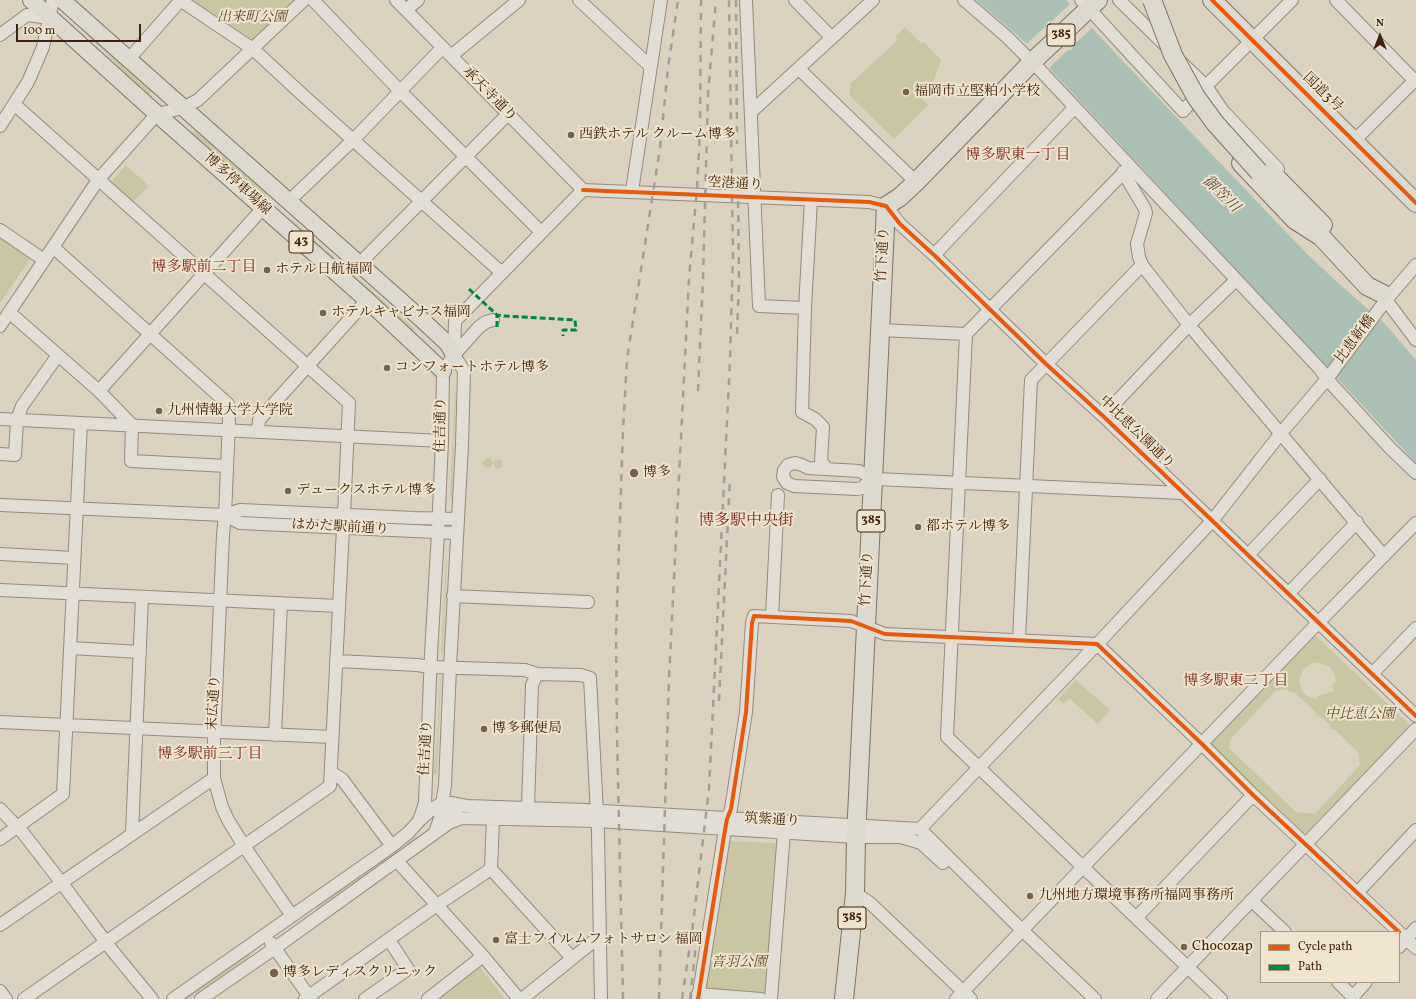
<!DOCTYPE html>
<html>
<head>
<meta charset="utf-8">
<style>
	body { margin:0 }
	#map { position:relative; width:1416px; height:999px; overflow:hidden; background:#dbd2c0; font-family:Vollkorn,serif }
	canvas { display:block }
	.legend { position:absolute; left:1260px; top:931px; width:140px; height:52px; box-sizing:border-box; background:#efe4ce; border:1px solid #aa9680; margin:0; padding:5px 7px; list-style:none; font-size:12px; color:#42220c }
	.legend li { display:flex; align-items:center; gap:8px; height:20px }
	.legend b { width:20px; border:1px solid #aa9680 }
	.north { position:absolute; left:1360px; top:16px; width:40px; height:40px; -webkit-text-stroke:3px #efe4ce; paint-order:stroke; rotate:0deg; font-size:11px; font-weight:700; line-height:16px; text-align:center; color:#42220c }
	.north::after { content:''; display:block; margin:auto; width:14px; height:18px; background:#42220c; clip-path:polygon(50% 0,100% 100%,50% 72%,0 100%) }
	.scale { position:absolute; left:16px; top:24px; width:125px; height:18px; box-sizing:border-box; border:2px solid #42220c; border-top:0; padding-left:5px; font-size:12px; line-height:14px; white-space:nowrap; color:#42220c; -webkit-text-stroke:3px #efe4ce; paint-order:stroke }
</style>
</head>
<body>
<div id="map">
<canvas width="1416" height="999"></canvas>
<ul class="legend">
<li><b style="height:5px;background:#e8590c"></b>Cycle path</li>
<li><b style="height:5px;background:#00873e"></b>Path</li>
</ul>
<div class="north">N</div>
<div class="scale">100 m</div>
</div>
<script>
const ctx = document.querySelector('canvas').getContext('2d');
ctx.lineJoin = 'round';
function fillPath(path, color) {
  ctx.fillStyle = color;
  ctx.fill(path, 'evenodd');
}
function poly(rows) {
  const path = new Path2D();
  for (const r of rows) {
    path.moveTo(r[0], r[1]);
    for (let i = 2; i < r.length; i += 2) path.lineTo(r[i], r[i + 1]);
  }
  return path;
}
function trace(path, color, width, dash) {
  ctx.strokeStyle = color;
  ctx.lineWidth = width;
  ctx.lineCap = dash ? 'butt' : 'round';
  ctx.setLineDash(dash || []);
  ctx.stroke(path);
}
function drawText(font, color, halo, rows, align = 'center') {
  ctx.font = font + ' Vollkorn,"Noto Serif JP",serif';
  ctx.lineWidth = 4;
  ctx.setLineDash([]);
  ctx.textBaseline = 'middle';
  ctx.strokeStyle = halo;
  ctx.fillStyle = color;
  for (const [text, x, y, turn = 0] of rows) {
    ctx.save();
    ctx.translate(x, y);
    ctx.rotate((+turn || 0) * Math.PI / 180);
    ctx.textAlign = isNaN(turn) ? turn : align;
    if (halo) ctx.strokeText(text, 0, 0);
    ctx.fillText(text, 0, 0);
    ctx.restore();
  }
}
fillPath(poly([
	[192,0,297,0,255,41],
	[905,27,922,44,924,42,941,60,932,85,919,96,928,105,894,139,850,96,850,84,898,40,895,37],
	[84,30,152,91,148,95,120,69,107,54,83,31],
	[195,129,268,193,264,197,191,133],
	[126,165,149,186,133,202,111,182],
	[293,221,416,330,414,331,293,222],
	[0,236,31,258,0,303],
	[455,392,456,392,452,497,450,497],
	[487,458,490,458,493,463,495,460,500,459,502,461,502,467,497,469,495,468,493,463,490,468,484,467,482,462],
	[446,560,447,560,443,653,441,653],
	[1314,634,1411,726,1307,833,1302,833,1211,746,1211,741],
	[1312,663,1318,663,1329,666,1335,675,1336,681,1332,686,1334,690,1333,692,1328,692,1326,694,1319,695,1316,699,1307,696,1303,692,1299,681,1303,670],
	[1284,689,1295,693,1315,711,1316,715,1320,716,1330,725,1331,729,1335,730,1358,752,1360,765,1315,814,1296,812,1229,748,1230,740,1275,691],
	[440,677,441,677,437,774,433,774,437,742],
	[1076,680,1110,710,1098,724,1069,698,1064,704,1058,699],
	[416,836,417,837,403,849,317,909,315,907,402,848],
	[727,841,777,843,766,991,763,994,708,989,705,987],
	[249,953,251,956,190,999,184,999],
	[479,966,505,999,437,999]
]), '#c8c6a3');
fillPath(poly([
	[976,0,1066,0,1119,57,1307,254,1336,281,1385,324,1416,360,1416,463,1026,43]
]), '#abc0b5');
fillPath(poly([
	[1071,3,1093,27,1074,45,1073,47,1071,50,1068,50,1048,69,1025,45,1046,26,1046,23,1049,21,1052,21]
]), '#dbd2c0');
const minor = poly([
	[180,0,253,49,306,98,502,273],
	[313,0,400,91,541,232],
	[396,0,583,190],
	[579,0,651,67],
	[746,0,759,306,805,308],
	[795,0,832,38],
	[964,0,1007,37,1041,71,1320,369,1327,379,1390,448,1416,473],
	[1081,0,1183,111,1206,86,1292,0],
	[1119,0,1168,48],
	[1336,0,1416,82],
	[406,10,418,0],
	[0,35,27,15,50,18],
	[451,56,519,0],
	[129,59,180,1],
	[1182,63,1206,86,1223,111,1278,169],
	[799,69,916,182],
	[14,104,349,403,344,515],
	[751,112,873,0],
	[0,126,28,82,43,47,53,0],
	[1354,141,1416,79],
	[1130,166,966,334,947,737,1221,999],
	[1123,172,1145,209,1146,213,1137,244,1139,257,1142,265,1189,325,1384,556],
	[583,190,869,202,886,206,900,224,934,255,1046,364,1103,416,1416,716],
	[632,191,661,0],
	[811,200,805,308,802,412,815,419,823,427,821,461,827,469],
	[288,202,353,140,442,48],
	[0,230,44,260],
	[53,247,228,404,229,421,225,515,223,535,214,740,214,778,222,807,228,820,244,846,292,916],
	[934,255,1075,107],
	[359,264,508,114],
	[1382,293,1386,300,1416,340],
	[9,312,99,391,132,425,131,461,227,466],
	[0,326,98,180,157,114,183,108,198,100,304,0],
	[880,330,966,334],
	[99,391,263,208],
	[1103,416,1189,325,1236,280],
	[0,419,442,441],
	[258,431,259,420,367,300],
	[0,454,15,455,17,420,22,406,58,355],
	[873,478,862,488,857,489,794,486,787,483,783,477,784,470,788,465,795,463,802,465,808,468,859,471,873,478,876,479,1182,493],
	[0,505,225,515,240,510,414,518,458,519],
	[225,515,240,523,457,533],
	[0,554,74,558],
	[1248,555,1320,479],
	[0,590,339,606],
	[1288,594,1357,522],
	[453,596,588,602],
	[772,617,778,495],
	[1019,640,1031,380,1142,265],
	[71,648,140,652],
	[337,661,417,665,430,667,525,670,537,674,581,675,590,678,598,833,601,999],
	[1372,674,1416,628],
	[0,722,332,737],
	[275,735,281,603],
	[332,773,342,779,392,846],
	[435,807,462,818,597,821,856,837,900,837,921,843,943,863],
	[528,807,532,685,537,674],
	[0,809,23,833,61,882,111,949,152,999],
	[493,818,491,869,572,958],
	[420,820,432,809,442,803,451,803,467,806,585,810,920,829,1022,930,1095,999],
	[920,829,1103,638,1212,521,1281,433,1327,379,1386,300,1416,265],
	[132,833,142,597],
	[435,833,440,818,445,785,450,668,462,445,464,371,454,355,455,321,583,190],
	[0,839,63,794,81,423],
	[397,861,483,956,519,999],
	[855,893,870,903,971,999],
	[1357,893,1416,830],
	[1251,900,1285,932],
	[1137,917,1253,795],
	[0,925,214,778],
	[1401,934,1416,948],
	[271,943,311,999],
	[1399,947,1416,928],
	[1338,982,1353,997],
	[0,991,6,999],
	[698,994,761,999],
	[24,999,330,786,343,528],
	[173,999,392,846,408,833,419,821,425,803,431,654,438,532,442,441,443,371,454,355,479,327,486,322,493,320],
	[201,999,275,948,449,823,462,818],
	[305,999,437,905,491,869],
	[365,999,408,969,389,940],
	[428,999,483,956],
	[522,999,600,936],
	[698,999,724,836,727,819,731,809,746,712,752,623,754,616,851,621,885,634,1097,644,1202,744,1253,795,1399,932],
	[771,999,784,832],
	[956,999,1312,629,1416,523],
	[1157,999,1416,729],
	[1351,999,1366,982]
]);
const major = poly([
	[31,0,157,114,367,300,443,371],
	[62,0,419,317,448,344,454,355]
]);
const highway = poly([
	[1212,0,1416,203],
	[1241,163,1295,220,1320,236],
	[1265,166,1323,225],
	[1313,228,1367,286,1383,294],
	[844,999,855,893,856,837,886,206,900,197,916,182,1032,62,1098,0]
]);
trace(minor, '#948a7d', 14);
trace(major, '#7d7367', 18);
trace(highway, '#7d7367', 20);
trace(minor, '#e3ded5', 12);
trace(major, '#ded9ce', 16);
trace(highway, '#ded9ce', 18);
trace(poly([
	[736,0,737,144],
	[737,334,739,282,738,194],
	[698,391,703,278,708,94,716,0],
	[719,701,730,478],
	[623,999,617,735,616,636,623,430,627,359,660,148,668,68,678,0],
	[659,999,669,678,689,278,697,189,700,131,701,0],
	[682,999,692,932,709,789,730,360,733,254,729,0],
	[690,999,696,944]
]), '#a59e96', 2.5, [7, 7]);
const highwayBridge = poly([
	[1152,0,1173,55,1196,97,1215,123,1259,172]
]);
trace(highwayBridge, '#7d7367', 20, []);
trace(highwayBridge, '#ded9ce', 18);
trace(poly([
	[469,289,497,315,503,316,575,320,576,330,563,330,563,336],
	[497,327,497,315]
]), '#00873e', 3, [6, 3]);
trace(poly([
	[1212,0,1416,203],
	[583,190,869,202,886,206,900,224,934,255,1046,364,1103,416,1416,716],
	[698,999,724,836,727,819,731,809,746,712,752,623,754,616,851,621,885,634,1097,644,1202,744,1253,795,1399,932]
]), '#e8590c', 4);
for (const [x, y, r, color] of [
	[906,92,4,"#78604b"],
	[571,135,4,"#78604b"],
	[267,270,4,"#78604b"],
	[323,313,4,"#78604b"],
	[387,368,4,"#78604b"],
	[159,411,4,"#78604b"],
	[634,473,5,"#78604b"],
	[288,491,4,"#78604b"],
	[918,527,4,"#78604b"],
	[484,729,4,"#78604b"],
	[1030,896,4,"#78604b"],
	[496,940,4,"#78604b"],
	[1184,947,4,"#78604b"],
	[274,973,5,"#78604b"]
]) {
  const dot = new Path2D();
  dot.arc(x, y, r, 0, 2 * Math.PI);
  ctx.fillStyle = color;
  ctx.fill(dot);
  trace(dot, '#efe4ce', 1.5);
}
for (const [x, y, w] of [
	[1061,35,28],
	[301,242,24],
	[871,521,28],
	[852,918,28]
]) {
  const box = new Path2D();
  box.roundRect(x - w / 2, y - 11, w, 22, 3);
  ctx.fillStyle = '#efe4ce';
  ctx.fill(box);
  trace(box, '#42220c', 1);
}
drawText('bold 13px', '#42220c', null, [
	["385",1061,35],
	["43",301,242],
	["385",871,521],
	["385",852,918]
]);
drawText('italic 14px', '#60492c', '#efe4ce', [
	["出来町公園",252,18],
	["中比恵公園",1360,715],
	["音羽公園",739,963]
]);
drawText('14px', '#42220c', '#efe4ce', [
	["福岡市立堅粕小学校",914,92],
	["西鉄ホテル クルーム博多",579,135],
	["ホテル日航福岡",275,270],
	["ホテルキャビナス福岡",331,313],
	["コンフォートホテル博多",395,368],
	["九州情報大学大学院",167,411],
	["博多",643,473],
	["デュークスホテル博多",296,491],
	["都ホテル博多",926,527],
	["博多郵便局",492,729],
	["九州地方環境事務所福岡事務所",1038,896],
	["富士フイルムフォトサロン 福岡",504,940],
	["Chocozap",1192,947],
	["博多レディスクリニック",283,973]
], 'left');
drawText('14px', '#42220c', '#efe4ce', [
	["国道3号",1322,93,44],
	["承天寺通り",489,95,46],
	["博多停車場線",237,185,42],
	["空港通り",735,185,3],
	["竹下通り",884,255,-87],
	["比恵新橋",1356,340,-53],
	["住吉通り",442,425,-89],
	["中比恵公園通り",1136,433,44],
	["はかた駅前通り",340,528,3],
	["竹下通り",868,579,-87],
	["末広通り",215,703,-87],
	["住吉通り",427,748,-87],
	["筑紫通り",772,821,3]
]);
drawText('15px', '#7a1f14', '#efe4ce', [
	["博多駅東一丁目",1018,156],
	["博多駅前二丁目",204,268],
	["博多駅東二丁目",1236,682],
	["博多駅前三丁目",210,755]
]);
drawText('italic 15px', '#574835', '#efe4ce', [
	["御笠川",1220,195,44]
]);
drawText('16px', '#7a1f14', '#efe4ce', [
	["博多駅中央街",746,522]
]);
</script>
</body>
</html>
